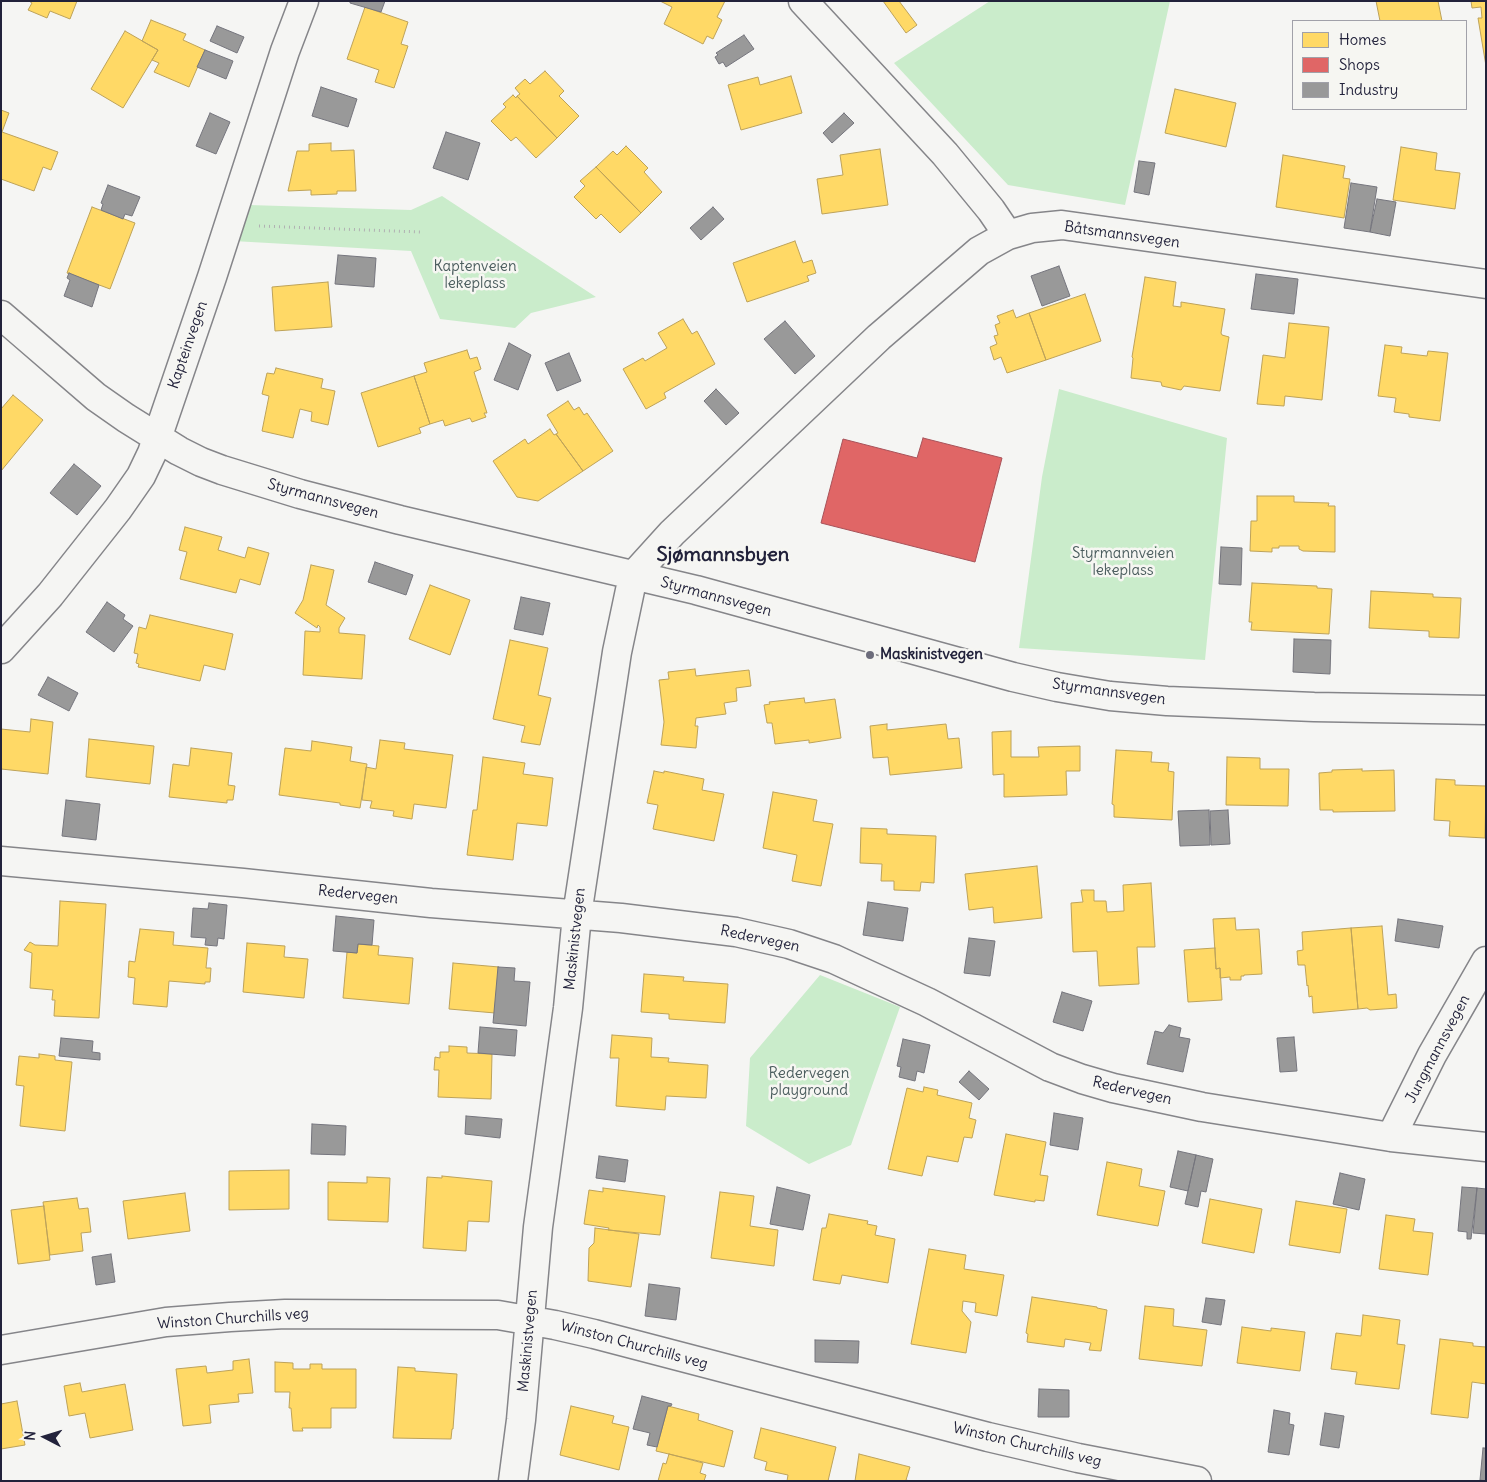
<!DOCTYPE html>
<html>
<head>
<meta charset="utf-8">
<style>
	body { margin:0 }
	#map { position:relative; width:1487px; height:1482px; overflow:hidden; background:#f5f5f3; font-family:Delius,sans-serif }
	canvas { display:block }
	.frame { position:absolute; inset:0; border:2px solid #22223b; pointer-events:none }
	.legend { position:absolute; left:1292px; top:20px; width:175px; height:90px; box-sizing:border-box; background:#f6f6f2; border:1px solid #a1a1a9; margin:0; padding:6px 9px; list-style:none; font-size:15px; color:#22223b }
	.legend li { display:flex; align-items:center; gap:10px; height:25px }
	.legend b { width:25px; border:1px solid #a1a1a9 }
	.north { position:absolute; left:20px; top:1412px; width:50px; height:50px; -webkit-text-stroke:4px #f6f6f2; paint-order:stroke; rotate:275deg; font-size:14px; font-weight:700; line-height:20px; text-align:center; color:#22223b }
	.north::after { content:''; display:block; margin:auto; width:18px; height:22px; background:#22223b; clip-path:polygon(50% 0,100% 100%,50% 72%,0 100%) }
</style>
</head>
<body>
<div id="map">
<canvas width="1487" height="1482"></canvas>
<div class="frame"></div>
<ul class="legend">
<li><b style="height:14px;background:#ffd966"></b>Homes</li>
<li><b style="height:14px;background:#e06666"></b>Shops</li>
<li><b style="height:14px;background:#999"></b>Industry</li>
</ul>
<div class="north">N</div>
</div>
<script>
const ctx = document.querySelector('canvas').getContext('2d');
ctx.lineJoin = 'round';
function fillPath(path, color) {
  ctx.fillStyle = color;
  ctx.fill(path, 'evenodd');
}
function poly(rows) {
  const path = new Path2D();
  for (const r of rows) {
    path.moveTo(r[0], r[1]);
    for (let i = 2; i < r.length; i += 2) path.lineTo(r[i], r[i + 1]);
  }
  return path;
}
function trace(path, color, width, dash) {
  ctx.strokeStyle = color;
  ctx.lineWidth = width;
  ctx.lineCap = dash ? 'butt' : 'round';
  ctx.setLineDash(dash || []);
  ctx.stroke(path);
}
function drawText(font, color, halo, rows, align = 'center') {
  ctx.font = font + ' Delius,sans-serif';
  ctx.lineWidth = 5;
  ctx.setLineDash([]);
  ctx.textBaseline = 'middle';
  ctx.strokeStyle = halo;
  ctx.fillStyle = color;
  for (const [text, x, y, turn = 0] of rows) {
    ctx.save();
    ctx.translate(x, y);
    ctx.rotate((+turn || 0) * Math.PI / 180);
    ctx.textAlign = isNaN(turn) ? turn : align;
    if (halo) ctx.strokeText(text, 0, 0);
    ctx.fillText(text, 0, 0);
    ctx.restore();
  }
}
fillPath(poly([
	[990,1,1170,1,1125,205,1008,185,894,63],
	[442,196,596,297,531,313,515,328,440,319,411,251,233,241,249,205,411,210],
	[1059,389,1227,438,1205,660,1019,648,1042,477],
	[820,975,900,1007,851,1145,809,1164,746,1126,750,1058]
]), '#caeccb');
const homes = poly([
	[29,1,77,1,70,19,50,11,47,18,28,10,32,3,29,1],
	[660,1,725,1,717,17,722,20,713,39,707,36,703,44,664,24,672,7,660,1],
	[883,1,899,1,917,25,906,33,883,1],
	[1376,1,1438,1,1442,21,1380,21,1376,1],
	[1471,1,1486,1,1486,66,1478,18,1482,18,1481,7,1472,8,1471,1],
	[365,7,408,22,401,44,408,46,394,88,375,82,379,70,347,59,365,7],
	[151,20,186,34,183,40,205,50,189,87,154,72,159,63,152,60,158,50,142,41,151,20],
	[125,31,158,50,123,108,91,89,125,31],
	[545,71,564,91,559,96,579,116,557,138,517,96,520,94,515,88,525,79,530,84,545,71],
	[791,76,802,113,741,130,728,85,758,77,760,85,791,76],
	[1175,89,1236,103,1226,147,1165,133,1175,89],
	[513,95,516,98,517,96,557,138,536,158,516,137,511,141,491,121,506,107,503,104,513,95],
	[1,110,9,113,2,132,58,152,51,170,43,167,34,191,1,179,1,110],
	[331,143,331,151,354,150,356,191,337,191,337,194,311,195,311,190,288,191,297,151,309,151,309,144,331,143],
	[626,146,648,168,644,172,662,192,641,213,596,167,613,151,617,155,626,146],
	[1401,147,1437,153,1435,170,1460,173,1455,209,1393,200,1401,147],
	[880,149,888,205,822,214,817,179,843,175,840,155,880,149],
	[1283,155,1345,166,1343,178,1350,179,1344,218,1276,207,1283,155],
	[596,167,641,213,620,233,601,214,596,219,574,197,585,186,580,181,596,167],
	[92,207,135,223,110,289,67,273,92,207],
	[795,241,803,263,812,260,816,273,807,276,809,281,747,302,733,263,795,241],
	[1145,277,1176,282,1173,306,1181,307,1181,302,1225,309,1221,333,1222,335,1229,337,1220,391,1184,386,1181,390,1162,386,1161,382,1131,378,1133,358,1132,357,1145,277],
	[328,282,332,327,275,331,272,287,328,282],
	[1085,294,1101,341,1046,360,1029,313,1085,294],
	[1013,310,1016,318,1029,313,1046,360,1007,373,1001,357,994,360,990,347,997,344,994,336,998,335,995,325,1000,323,997,316,1013,310],
	[683,319,692,334,697,331,715,364,664,393,666,398,646,409,623,369,643,358,645,361,667,348,658,333,683,319],
	[1289,323,1329,327,1322,400,1285,396,1284,406,1257,404,1263,355,1285,358,1289,323],
	[1385,345,1402,347,1401,353,1427,356,1428,351,1448,353,1440,421,1409,417,1409,414,1394,412,1396,398,1378,396,1385,345],
	[467,350,470,359,477,357,481,369,474,372,487,413,484,413,486,417,472,422,470,418,445,426,443,420,430,424,414,376,427,372,424,363,467,350],
	[276,368,323,379,321,388,335,391,328,425,311,421,312,412,300,409,293,438,262,431,269,396,262,394,267,373,274,374,276,368],
	[414,376,430,424,419,428,421,433,378,447,361,393,414,376],
	[13,395,43,420,1,471,1,409,13,395],
	[568,401,574,410,579,407,584,415,587,413,613,451,583,471,556,434,558,433,547,415,568,401],
	[550,429,554,435,556,434,583,471,538,501,517,497,493,461,525,439,528,444,550,429],
	[1257,496,1294,496,1294,502,1329,503,1328,506,1335,506,1335,552,1303,551,1299,549,1299,546,1279,546,1279,548,1272,548,1272,552,1250,551,1251,521,1257,521,1257,496],
	[185,527,222,537,218,550,245,558,248,547,269,553,260,585,240,579,236,593,180,579,187,552,179,550,185,527],
	[311,565,334,570,326,605,345,618,339,628,339,633,365,635,362,679,303,675,305,631,320,632,320,627,318,625,317,628,295,613,303,600,311,565],
	[1252,583,1317,586,1317,588,1332,589,1329,634,1251,630,1252,622,1249,622,1252,583],
	[430,585,470,600,450,655,409,639,430,585],
	[1371,591,1433,594,1433,597,1461,598,1459,638,1429,637,1429,631,1369,628,1371,591],
	[150,615,233,634,225,670,204,665,200,681,138,667,139,664,136,663,138,654,134,653,139,627,146,629,150,615],
	[510,640,548,648,538,695,551,698,540,745,521,742,525,726,493,719,510,640],
	[695,669,696,676,749,670,751,686,736,688,737,701,724,703,726,714,696,718,695,726,698,726,696,748,661,745,664,722,659,680,669,679,668,672,695,669],
	[804,698,805,703,835,699,841,738,809,743,809,740,775,744,772,723,767,723,764,705,770,704,769,702,804,698],
	[31,719,53,722,48,774,1,769,1,729,30,732,31,719],
	[887,724,887,730,946,724,948,739,959,738,962,768,890,775,888,757,873,758,870,726,887,724],
	[1011,731,1011,757,1039,757,1038,747,1080,746,1080,771,1066,771,1067,795,1004,797,1004,774,993,775,992,732,1011,731],
	[89,739,154,746,150,784,86,777,89,739],
	[380,740,405,743,404,749,453,755,446,808,414,804,412,819,393,816,394,811,370,808,372,801,362,800,366,767,376,769,380,740],
	[312,741,352,747,350,761,367,764,360,808,340,805,340,803,279,795,285,748,311,751,312,741],
	[191,748,232,753,228,785,235,786,233,800,227,800,227,803,169,797,173,764,189,766,191,748],
	[1116,750,1152,752,1151,762,1169,763,1168,771,1174,772,1172,820,1114,817,1114,805,1112,804,1116,750],
	[483,757,525,763,523,774,553,778,547,826,517,823,513,860,467,855,473,810,477,810,483,757],
	[1227,757,1260,758,1260,769,1289,769,1288,806,1226,805,1227,757],
	[1362,769,1362,771,1394,770,1395,811,1333,812,1333,810,1320,810,1319,773,1332,772,1332,770,1362,769],
	[654,771,664,773,664,771,704,779,702,790,724,794,714,841,653,829,658,805,647,803,654,771],
	[1436,779,1455,780,1455,785,1486,786,1485,838,1449,836,1450,821,1434,820,1436,779],
	[773,792,817,800,813,821,833,824,821,886,792,881,797,855,763,848,773,792],
	[861,828,887,829,887,834,936,836,934,883,921,882,920,891,894,890,894,881,881,881,882,864,860,863,861,828],
	[1037,866,1042,918,994,923,993,907,969,910,965,874,1037,866],
	[1151,883,1155,947,1137,947,1139,984,1099,986,1097,951,1073,952,1071,903,1083,902,1081,890,1094,890,1094,901,1106,901,1107,912,1124,911,1123,885,1151,883],
	[60,901,106,904,99,1018,54,1016,55,1000,52,1000,53,990,30,988,32,953,24,950,30,942,35,945,58,946,60,901],
	[1235,918,1236,930,1259,929,1262,974,1244,975,1244,976,1241,976,1241,980,1230,980,1230,977,1220,978,1220,968,1216,969,1213,919,1235,918],
	[1382,926,1388,995,1396,994,1397,1008,1370,1010,1367,1008,1358,1009,1351,928,1382,926],
	[1351,928,1358,1009,1313,1013,1312,996,1309,997,1308,985,1307,986,1305,965,1298,965,1297,951,1303,950,1302,932,1351,928],
	[140,929,174,932,173,945,208,948,206,968,211,968,210,982,205,982,205,984,169,981,167,1007,133,1004,135,978,128,977,129,961,135,962,140,929],
	[247,943,285,946,284,957,308,959,304,998,243,992,247,943],
	[358,944,379,946,378,955,413,958,409,1004,343,998,347,952,357,953,358,944],
	[1215,948,1216,969,1220,968,1222,1000,1188,1002,1184,950,1215,948],
	[453,963,499,967,495,1013,449,1009,453,963],
	[644,974,684,977,683,981,728,984,725,1023,669,1019,669,1014,641,1012,644,974],
	[612,1035,652,1038,651,1057,669,1058,668,1062,708,1065,706,1098,666,1096,665,1110,616,1106,619,1058,610,1058,612,1035],
	[449,1046,467,1047,467,1053,492,1054,491,1099,438,1097,439,1070,434,1070,435,1057,440,1058,440,1052,449,1052,449,1046],
	[39,1054,55,1056,55,1060,72,1062,65,1131,20,1126,24,1086,16,1085,19,1056,39,1058,39,1054],
	[924,1087,938,1090,937,1095,972,1103,969,1118,976,1120,972,1138,964,1137,958,1162,927,1156,922,1176,888,1169,907,1088,923,1092,924,1087],
	[1006,1134,1046,1142,1040,1175,1048,1176,1044,1201,1035,1200,1035,1202,994,1195,1006,1134],
	[1107,1162,1142,1169,1139,1186,1165,1191,1158,1226,1097,1215,1107,1162],
	[289,1170,289,1209,229,1210,229,1171,289,1170],
	[442,1176,492,1181,489,1222,468,1221,466,1251,423,1248,427,1177,442,1178,442,1176],
	[367,1177,390,1178,388,1222,328,1220,328,1182,367,1183,367,1177],
	[603,1188,665,1196,660,1235,608,1230,609,1228,584,1224,589,1190,603,1192,603,1188],
	[720,1192,754,1196,750,1226,778,1230,774,1266,711,1258,720,1192],
	[185,1193,190,1231,128,1239,123,1201,185,1193],
	[77,1198,79,1209,88,1208,91,1232,81,1233,83,1251,50,1255,43,1202,77,1198],
	[1210,1199,1262,1209,1254,1253,1202,1243,1210,1199],
	[1296,1201,1347,1209,1340,1253,1289,1245,1296,1201],
	[44,1206,50,1260,18,1264,11,1210,44,1206],
	[829,1214,868,1221,867,1224,877,1226,875,1235,895,1239,888,1283,842,1275,840,1284,813,1280,822,1228,826,1228,829,1214],
	[1386,1215,1415,1219,1413,1231,1433,1233,1428,1275,1379,1269,1386,1215],
	[595,1228,639,1234,631,1287,588,1281,589,1248,594,1243,595,1228],
	[929,1249,966,1255,964,1269,1004,1275,997,1316,975,1312,976,1303,963,1301,962,1311,971,1322,966,1353,911,1344,929,1249],
	[1032,1297,1097,1307,1097,1308,1107,1310,1101,1351,1089,1350,1091,1343,1065,1339,1064,1347,1027,1342,1028,1334,1026,1333,1032,1297],
	[1145,1306,1174,1309,1173,1326,1207,1330,1202,1366,1139,1359,1145,1306],
	[1363,1315,1400,1320,1397,1344,1405,1345,1399,1389,1355,1384,1357,1372,1331,1369,1336,1333,1361,1336,1363,1315],
	[1242,1327,1271,1331,1271,1328,1305,1332,1300,1371,1237,1363,1242,1327],
	[1440,1339,1473,1343,1473,1346,1486,1347,1486,1384,1472,1382,1468,1418,1431,1414,1440,1339],
	[249,1359,253,1393,238,1394,239,1402,209,1405,211,1423,183,1426,176,1369,206,1366,207,1373,233,1370,233,1361,249,1359],
	[275,1362,293,1363,293,1369,310,1369,310,1364,322,1364,322,1369,356,1369,356,1408,331,1408,331,1428,302,1428,303,1431,293,1431,291,1408,289,1408,290,1392,275,1392,275,1362],
	[398,1367,415,1368,415,1371,457,1374,453,1429,452,1429,451,1439,393,1438,398,1367],
	[80,1383,82,1392,125,1384,133,1430,90,1438,85,1413,69,1416,64,1386,80,1383],
	[17,1401,25,1445,1,1449,1,1404,17,1401],
	[571,1406,614,1416,612,1423,629,1427,619,1470,560,1455,571,1406],
	[668,1406,699,1414,698,1420,733,1431,724,1467,656,1451,668,1406],
	[761,1428,836,1447,828,1481,787,1481,788,1475,765,1470,767,1462,754,1458,761,1428],
	[669,1454,703,1463,700,1473,706,1475,704,1481,658,1481,663,1463,666,1464,669,1454],
	[859,1454,910,1467,906,1480,910,1481,855,1481,859,1454]
]);
fillPath(homes, '#ffd966');
trace(homes, '#bda259', 1);
const shops = poly([
	[923,438,1002,458,975,562,821,523,843,439,917,458,923,438]
]);
fillPath(shops, '#e06666');
trace(shops, '#a75259', 1);
const industry = poly([
	[350,1,385,1,381,12,350,3,350,1],
	[217,26,244,37,237,53,210,41,217,26],
	[744,35,754,49,726,67,723,62,719,64,715,57,718,55,716,53,744,35],
	[205,50,233,61,226,79,197,67,205,50],
	[321,87,357,99,348,127,312,116,321,87],
	[210,113,230,122,216,154,196,146,210,113],
	[844,113,854,123,832,143,823,133,844,113],
	[446,132,480,143,468,180,433,168,446,132],
	[1139,161,1155,163,1149,195,1134,192,1139,161],
	[1351,183,1377,187,1370,232,1344,228,1351,183],
	[108,185,140,197,132,216,125,214,123,219,101,210,103,204,101,203,108,185],
	[1377,199,1396,202,1390,236,1370,232,1377,199],
	[713,207,724,219,701,240,690,228,713,207],
	[338,255,376,258,374,287,335,284,338,255],
	[1059,266,1070,296,1042,306,1031,276,1059,266],
	[69,273,99,285,92,307,64,296,70,280,67,278,69,273],
	[1256,274,1298,279,1294,314,1251,309,1256,274],
	[785,321,815,356,795,374,764,339,785,321],
	[509,343,531,355,518,390,494,380,509,343],
	[569,353,581,381,557,391,545,363,569,353],
	[716,389,739,413,726,425,704,401,716,389],
	[74,464,101,486,77,515,50,493,74,464],
	[1221,547,1242,548,1241,585,1219,584,1221,547],
	[375,562,413,575,406,595,368,582,375,562],
	[521,597,550,603,543,635,514,629,521,597],
	[107,602,125,615,123,619,133,626,114,652,86,632,107,602],
	[1294,639,1331,640,1330,674,1293,672,1294,639],
	[48,677,78,693,69,711,38,695,48,677],
	[66,800,100,804,96,840,62,836,66,800],
	[1209,810,1210,845,1180,846,1178,811,1209,810],
	[1228,810,1230,844,1211,845,1210,811,1228,810],
	[868,902,908,908,903,941,863,935,868,902],
	[209,903,227,905,224,939,218,938,217,946,205,945,206,938,191,937,193,908,208,909,209,903],
	[336,916,374,920,372,945,358,944,357,953,333,951,336,916],
	[1398,919,1443,926,1439,948,1395,941,1398,919],
	[969,938,995,941,990,976,964,973,969,938],
	[498,967,515,968,514,981,530,982,526,1026,493,1023,498,967],
	[1062,992,1092,1001,1083,1031,1053,1022,1062,992],
	[1169,1025,1181,1028,1179,1037,1190,1039,1183,1072,1147,1064,1155,1031,1163,1033,1169,1025],
	[480,1027,517,1030,515,1056,478,1053,480,1027],
	[1294,1037,1297,1071,1280,1072,1277,1038,1294,1037],
	[61,1038,93,1041,92,1052,100,1053,100,1060,59,1056,61,1038],
	[903,1039,930,1045,924,1073,917,1071,915,1081,899,1077,901,1067,897,1066,903,1039],
	[969,1071,989,1089,979,1100,959,1082,969,1071],
	[1054,1113,1083,1118,1078,1150,1050,1145,1054,1113],
	[466,1116,502,1119,500,1138,465,1134,466,1116],
	[312,1124,346,1126,345,1155,311,1154,312,1124],
	[1178,1151,1196,1155,1188,1191,1170,1187,1178,1151],
	[1196,1155,1213,1159,1206,1192,1201,1191,1198,1207,1185,1204,1196,1155],
	[599,1156,628,1160,625,1182,596,1178,599,1156],
	[1340,1173,1365,1179,1359,1210,1333,1204,1340,1173],
	[777,1187,810,1195,803,1230,770,1224,777,1187],
	[1462,1187,1477,1188,1471,1239,1467,1239,1467,1232,1458,1231,1462,1187],
	[1477,1188,1486,1189,1486,1234,1473,1233,1477,1188],
	[111,1254,115,1282,96,1285,92,1257,111,1254],
	[649,1284,680,1288,676,1320,645,1316,649,1284],
	[1206,1298,1225,1300,1221,1325,1202,1322,1206,1298],
	[815,1340,859,1341,858,1363,815,1362,815,1340],
	[1039,1389,1069,1390,1069,1417,1038,1417,1039,1389],
	[642,1396,672,1404,671,1406,668,1406,657,1447,647,1445,650,1433,633,1429,642,1396],
	[1274,1410,1290,1413,1289,1424,1294,1425,1289,1455,1268,1452,1274,1410],
	[1325,1413,1344,1416,1339,1448,1320,1445,1325,1413],
	[1483,1448,1486,1448,1486,1481,1480,1480,1483,1448]
]);
fillPath(industry, '#999');
trace(industry, '#75757d', 1);
const minor = poly([
	[803,1,945,154,991,210,1008,235,1032,228,1062,225,1486,284],
	[1,315,96,397,126,418,179,451,201,462,222,470,300,494,400,520,696,590,1013,677,1057,687,1110,696,1167,701,1314,707,1486,710],
	[1,649,50,595,118,509,141,476,152,453,212,277,285,51,304,1],
	[1,861,243,883,431,903,621,918,736,932,789,944,834,959,927,1002,1050,1067,1082,1079,1113,1088,1202,1107,1391,1137,1486,1147],
	[1391,1137,1432,1055,1486,961],
	[1,1350,166,1322,230,1317,285,1314,498,1315,555,1325,594,1334,988,1437,1078,1458,1197,1481],
	[513,1481,521,1420,538,1227,568,1008,577,915,617,652,633,576,672,533,879,337,979,251,1008,235]
]);
trace(minor, '#858589', 31);
trace(poly([
	[259,226,420,232]
]), '#b0b0b2', 3, [1, 4]);
trace(minor, '#f5f5f3', 28);
for (const [x, y, r, color] of [
	[870,655,5,"#6c6c7b"]
]) {
  const dot = new Path2D();
  dot.arc(x, y, r, 0, 2 * Math.PI);
  ctx.fillStyle = color;
  ctx.fill(dot);
  trace(dot, '#f6f6f2', 2);
}
drawText('15px', '#22223b', '#f6f6f2', [
	["Båtsmannsvegen",1122,235,8],
	["Kapteinvegen",188,345,-71],
	["Styrmannsvegen",323,499,15],
	["Styrmannsvegen",716,597,15],
	["Styrmannsvegen",1109,692,8],
	["Redervegen",358,895,6],
	["Maskinistvegen",575,939,-84],
	["Redervegen",760,939,12],
	["Jungmannsvegen",1438,1049,-62],
	["Redervegen",1132,1091,13],
	["Winston Churchills veg",233,1319,-4],
	["Maskinistvegen",528,1341,-85],
	["Winston Churchills veg",634,1345,15],
	["Winston Churchills veg",1027,1445,13]
]);
drawText('15px', '#4a5c5d', '#f6f6f2', [
	["Kaptenveien",475,267],
	["lekeplass",475,284],
	["Styrmannveien",1123,554],
	["lekeplass",1123,571],
	["Redervegen",809,1074],
	["playground",809,1091]
]);
drawText('bold 15px', '#22223b', '#f6f6f2', [
	["Maskinistvegen",880,655]
], 'left');
drawText('bold 20px', '#22223b', '#f6f6f2', [
	["Sjømannsbyen",723,555]
]);
</script>
</body>
</html>
